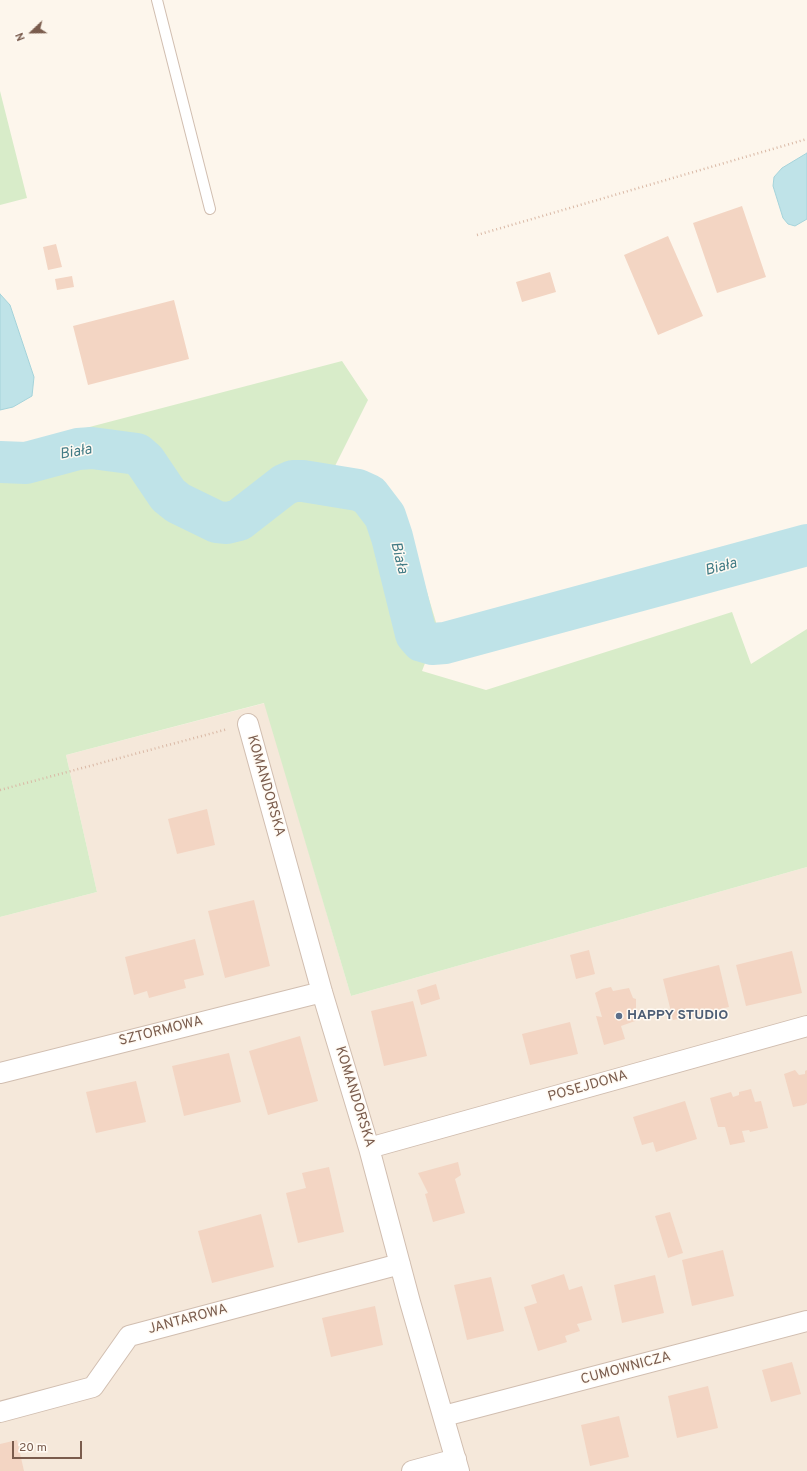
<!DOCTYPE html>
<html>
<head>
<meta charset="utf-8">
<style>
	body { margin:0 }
	#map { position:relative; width:807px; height:1471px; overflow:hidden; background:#fdf6ec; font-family:Overpass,sans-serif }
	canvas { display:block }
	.north { position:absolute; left:12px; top:12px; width:40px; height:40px; -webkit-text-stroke:3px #fffaf3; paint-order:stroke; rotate:248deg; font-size:11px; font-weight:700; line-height:16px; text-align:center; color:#7a5c4d }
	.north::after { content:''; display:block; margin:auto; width:14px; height:18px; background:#7a5c4d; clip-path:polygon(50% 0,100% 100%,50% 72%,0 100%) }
	.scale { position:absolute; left:12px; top:1441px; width:70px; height:18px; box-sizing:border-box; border:2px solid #7a5c4d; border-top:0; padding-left:5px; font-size:12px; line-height:14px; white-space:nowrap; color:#7a5c4d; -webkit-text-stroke:3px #fffaf3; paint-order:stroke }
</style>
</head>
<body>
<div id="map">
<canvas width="807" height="1471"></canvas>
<div class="north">N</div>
<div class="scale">20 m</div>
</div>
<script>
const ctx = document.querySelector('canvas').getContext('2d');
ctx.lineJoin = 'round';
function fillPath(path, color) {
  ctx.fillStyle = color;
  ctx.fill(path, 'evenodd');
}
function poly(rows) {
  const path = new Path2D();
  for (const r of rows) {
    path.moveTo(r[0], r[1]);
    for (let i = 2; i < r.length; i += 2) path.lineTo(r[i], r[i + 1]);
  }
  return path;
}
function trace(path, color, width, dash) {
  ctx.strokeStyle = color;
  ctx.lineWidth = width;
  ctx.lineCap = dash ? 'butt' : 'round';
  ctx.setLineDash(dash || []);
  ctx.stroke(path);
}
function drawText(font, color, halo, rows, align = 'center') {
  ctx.font = font + ' Overpass,sans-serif';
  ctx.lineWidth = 3;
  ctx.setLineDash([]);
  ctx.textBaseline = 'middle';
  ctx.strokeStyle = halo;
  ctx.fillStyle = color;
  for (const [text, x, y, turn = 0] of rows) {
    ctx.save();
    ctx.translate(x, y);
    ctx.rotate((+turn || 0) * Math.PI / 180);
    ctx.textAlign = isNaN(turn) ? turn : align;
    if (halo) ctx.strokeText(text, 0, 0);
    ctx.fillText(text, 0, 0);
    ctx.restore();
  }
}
fillPath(poly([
	[265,703,351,996,807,867,807,1471,0,1471,0,917,97,892,66,755]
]), '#f5e8da');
fillPath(poly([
	[0,91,27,198,0,205],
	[342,361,368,400,332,472,387,486,403,512,438,629,422,671,486,690,732,612,751,664,807,629,807,867,351,996,264,703,66,755,97,892,0,917,0,442,13,447]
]), '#d8ecc9');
const water = poly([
	[807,153,807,219,795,226,788,224,783,218,773,186,774,177,782,168,807,153],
	[0,294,10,305,34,377,32,396,13,407,0,410,0,294]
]);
fillPath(water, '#bfe3e8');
trace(water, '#a5d3da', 1);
trace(poly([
	[0,462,26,463,78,449,92,448,137,454,145,461,168,495,178,503,217,522,227,523,239,520,284,485,293,481,303,481,358,490,369,495,385,516,392,537,416,634,422,641,432,644,445,643,807,545]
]), '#bfe3e8', 42);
fillPath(poly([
	[742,206,766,277,717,293,693,223],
	[668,236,703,316,658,335,624,255],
	[56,244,62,267,48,270,43,247],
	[550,272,556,292,522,302,516,282],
	[72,276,74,287,57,290,55,279],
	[174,300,189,359,88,385,73,326],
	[207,809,215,845,177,854,168,819],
	[254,900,270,966,225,978,208,911],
	[195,939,204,975,184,980,186,988,149,998,147,991,134,995,125,957],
	[589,950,595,974,576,979,570,955],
	[792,951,802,993,746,1006,736,965],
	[719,965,729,1007,673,1020,663,979],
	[436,984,440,999,421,1005,417,990],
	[611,987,613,991,629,988,633,998,636,999,636,1014,638,1020,621,1026,625,1039,604,1045,596,1016,602,1017,595,993,602,989],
	[413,1001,427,1056,384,1066,371,1011],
	[570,1022,578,1054,530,1065,522,1034],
	[300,1036,318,1101,268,1115,249,1051],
	[229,1053,241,1102,184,1116,172,1066],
	[795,1070,799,1075,805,1074,805,1071,807,1070,807,1103,804,1105,793,1107,784,1074],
	[136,1081,146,1122,96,1133,86,1092],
	[751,1089,755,1102,761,1101,768,1128,750,1132,749,1130,742,1131,745,1142,730,1145,725,1127,718,1127,710,1098,731,1092,733,1097,739,1095,739,1092],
	[685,1101,697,1139,656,1152,653,1142,642,1145,633,1117],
	[458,1162,461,1175,455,1179,465,1213,433,1222,425,1194,428,1193,418,1173],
	[329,1167,344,1232,298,1243,286,1193,306,1188,302,1173],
	[670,1212,683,1253,668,1258,655,1216],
	[261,1214,274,1267,212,1283,198,1231],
	[723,1250,734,1296,692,1306,682,1260],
	[564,1274,569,1290,582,1286,592,1320,577,1324,580,1331,565,1336,567,1342,538,1351,524,1307,537,1303,531,1285],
	[655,1275,664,1313,622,1323,614,1285],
	[491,1277,504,1331,467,1340,454,1285],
	[375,1306,383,1345,331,1357,322,1318],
	[792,1362,801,1394,771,1402,762,1370],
	[708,1386,718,1428,677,1438,668,1396],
	[619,1416,629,1457,590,1466,581,1425],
	[17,1440,24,1471,0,1471,0,1444]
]), '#f3d5c3');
const service = poly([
	[157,0,210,209]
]);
const minor = poly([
	[248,724,322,992,369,1148,410,1302,459,1471],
	[0,1073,322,992],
	[369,1148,807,1026],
	[0,1412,93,1387,129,1336,400,1264],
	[444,1416,807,1321],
	[412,1471,456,1459]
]);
trace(service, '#d1beb0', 12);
trace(minor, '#d1beb0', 22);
trace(poly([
	[477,235,807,139],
	[0,790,228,729]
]), '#d9b8a5', 2.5, [1, 3]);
trace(service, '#fff', 10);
trace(minor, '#fff', 20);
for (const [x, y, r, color] of [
	[619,1016,4,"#5c6f8a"]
]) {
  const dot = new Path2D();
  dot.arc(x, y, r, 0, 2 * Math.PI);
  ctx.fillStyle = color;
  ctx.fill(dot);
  trace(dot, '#fffaf3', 1.5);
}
drawText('14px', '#7a5c4d', '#fffaf3', [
	["KOMANDORSKA",265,786,74],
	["SZTORMOWA",161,1032,-14],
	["POSEJDONA",588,1087,-16],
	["KOMANDORSKA",354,1097,73],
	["JANTAROWA",188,1320,-15],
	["CUMOWNICZA",626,1369,-15]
]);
drawText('bold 14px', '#4e5e75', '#fffaf3', [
	["HAPPY STUDIO",627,1016]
], 'left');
drawText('italic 15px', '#437c86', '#fffaf3', [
	["Biała",76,453,-10],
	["Biała",398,558,76],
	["Biała",721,568,-15]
]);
</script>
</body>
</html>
